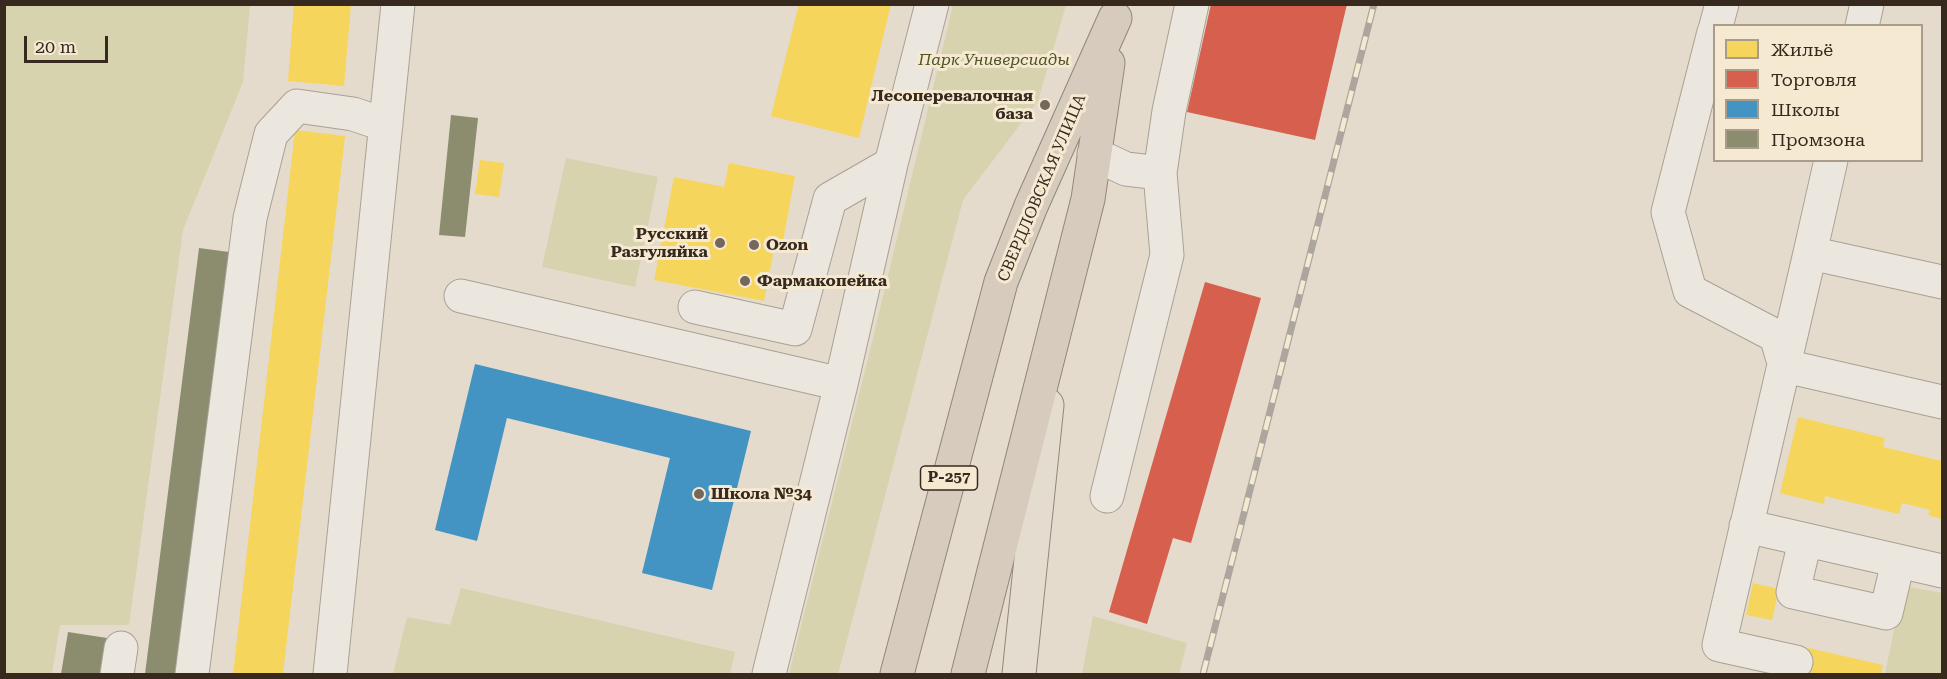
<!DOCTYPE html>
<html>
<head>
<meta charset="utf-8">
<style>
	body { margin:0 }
	#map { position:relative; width:1947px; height:679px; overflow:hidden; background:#e4dbcc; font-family:"Roboto Serif",serif }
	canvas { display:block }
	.frame { position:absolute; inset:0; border:6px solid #38291e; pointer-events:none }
	.legend { position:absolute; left:1713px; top:24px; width:210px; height:138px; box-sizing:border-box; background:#f6e9d2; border:2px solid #aa9c8a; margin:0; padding:8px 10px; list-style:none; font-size:18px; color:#38291e }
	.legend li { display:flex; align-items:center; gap:12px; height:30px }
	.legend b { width:30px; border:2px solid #aa9c8a }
	.scale { position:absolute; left:24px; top:36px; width:84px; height:27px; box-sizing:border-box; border:3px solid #38291e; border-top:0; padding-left:8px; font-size:18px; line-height:21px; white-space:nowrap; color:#38291e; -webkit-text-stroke:4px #f6e9d2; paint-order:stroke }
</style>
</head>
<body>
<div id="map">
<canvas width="1947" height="679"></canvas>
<div class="frame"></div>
<ul class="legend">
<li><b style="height:16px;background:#f6d55c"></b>Жильё</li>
<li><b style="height:16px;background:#d6604d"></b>Торговля</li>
<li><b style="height:16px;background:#4393c3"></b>Школы</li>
<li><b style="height:16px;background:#8c8c6e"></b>Промзона</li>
</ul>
<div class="scale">20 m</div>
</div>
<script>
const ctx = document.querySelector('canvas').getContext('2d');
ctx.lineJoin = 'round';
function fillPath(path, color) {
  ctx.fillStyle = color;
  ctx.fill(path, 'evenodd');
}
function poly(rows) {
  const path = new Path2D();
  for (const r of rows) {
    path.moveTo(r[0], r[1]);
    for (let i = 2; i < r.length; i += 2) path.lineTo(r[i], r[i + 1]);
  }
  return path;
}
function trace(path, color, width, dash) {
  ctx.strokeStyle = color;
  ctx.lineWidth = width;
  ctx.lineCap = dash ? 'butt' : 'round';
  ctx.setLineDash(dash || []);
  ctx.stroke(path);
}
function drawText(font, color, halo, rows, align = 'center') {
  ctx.font = font + ' "Roboto Serif",serif';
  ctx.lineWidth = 6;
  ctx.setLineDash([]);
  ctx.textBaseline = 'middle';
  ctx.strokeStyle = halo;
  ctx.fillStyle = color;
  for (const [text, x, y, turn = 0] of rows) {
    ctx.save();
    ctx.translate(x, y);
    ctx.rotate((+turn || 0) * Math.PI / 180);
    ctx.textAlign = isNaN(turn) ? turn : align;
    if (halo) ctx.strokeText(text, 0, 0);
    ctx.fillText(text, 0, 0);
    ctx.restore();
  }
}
fillPath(poly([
	[4,5,250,5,243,82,183,230,129,625,60,625,52,674,5,674],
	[953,5,1066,5,1038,101,963,200,838,674,789,674,867,363],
	[566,158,658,177,635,287,542,267],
	[1903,586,1942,593,1942,674,1885,674],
	[461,588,735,652,730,674,393,674,407,617,450,625],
	[1093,616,1187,643,1179,674,1082,674]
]), '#d6d3ae');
fillPath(poly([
	[294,4,351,4,344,86,288,81],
	[799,4,891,4,859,138,771,116],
	[295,130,345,136,283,674,233,674],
	[480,160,504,163,499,197,475,194],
	[729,163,795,176,783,241,776,239,764,301,654,280,674,177,724,187],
	[1798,417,1885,438,1883,447,1942,461,1942,519,1928,515,1930,510,1902,503,1899,514,1825,496,1824,504,1780,493],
	[1753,583,1779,589,1772,620,1746,615],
	[1800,646,1883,665,1881,674,1818,674,1794,669]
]), '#f6d55c');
fillPath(poly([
	[1211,4,1347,4,1315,140,1187,112],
	[1205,282,1261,298,1191,543,1173,538,1147,624,1109,612]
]), '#d6604d');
fillPath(poly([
	[475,364,751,431,712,590,642,573,670,458,507,418,477,541,435,530]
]), '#4393c3');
fillPath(poly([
	[451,115,478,118,465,237,439,235],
	[199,248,229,252,175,674,145,674],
	[68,632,107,638,101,674,61,674]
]), '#8c8c6e');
const minor = poly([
	[1716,26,1722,4],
	[1862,26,1867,4],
	[1714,32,1668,212,1690,291,1776,336,1785,366,1942,402],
	[1094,154,1126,169,1160,173],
	[1831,160,1810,253,1942,282],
	[461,296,841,384],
	[695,307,795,329,830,199,891,164],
	[1107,496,1167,255,1160,173,1169,111,1192,4],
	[1746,526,1942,571],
	[1805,541,1793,592,1886,613,1898,562],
	[1796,662,1719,645,1810,253],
	[117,674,121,648],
	[192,674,250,218,271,134,297,106,353,114,386,125],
	[330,674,398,4],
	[769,674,841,384,891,164,932,4]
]);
const major = poly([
	[1019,674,1047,405]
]);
const highway = poly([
	[897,674,1001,282,1031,206,1115,18],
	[968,674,1088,199,1108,63]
]);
trace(minor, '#a9a095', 35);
trace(major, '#8f867c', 35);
trace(highway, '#8f867c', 35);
trace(minor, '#ece7de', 33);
trace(major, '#e4dccf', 33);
trace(highway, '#d7cbbd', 33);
const rail = poly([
	[1203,674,1374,4]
]);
trace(rail, '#aca69e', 7);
trace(rail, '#f6e9d2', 4.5, [14]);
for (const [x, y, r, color] of [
	[1045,105,6,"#74675b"],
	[720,243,6,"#74675b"],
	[754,245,6,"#74675b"],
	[745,281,6,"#74675b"],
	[699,494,6,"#74675b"]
]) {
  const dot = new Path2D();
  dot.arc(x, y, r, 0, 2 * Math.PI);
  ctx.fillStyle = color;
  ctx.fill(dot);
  trace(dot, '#f6e9d2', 2);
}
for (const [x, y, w] of [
	[949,478,57]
]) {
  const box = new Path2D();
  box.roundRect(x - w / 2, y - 12, w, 24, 4.5);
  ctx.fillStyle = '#f6e9d2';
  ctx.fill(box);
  trace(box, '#38291e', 1.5);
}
drawText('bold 15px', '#38291e', null, [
	["Р-257",949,478]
]);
drawText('italic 16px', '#4c5524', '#f6e9d2', [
	["Парк Универсиады",994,60]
]);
drawText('bold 16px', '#38291e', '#f6e9d2', [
	["Лесоперевалочная",1033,96,"right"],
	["база",1033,114,"right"],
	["Русский",708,234,"right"],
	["Разгуляйка",708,252,"right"],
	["Ozon",766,245],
	["Фармакопейка",757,281],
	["Школа №34",711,494]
], 'left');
drawText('16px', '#38291e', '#f6e9d2', [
	["СВЕРДЛОВСКАЯ УЛИЦА",1042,188,-67]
]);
</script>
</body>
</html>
